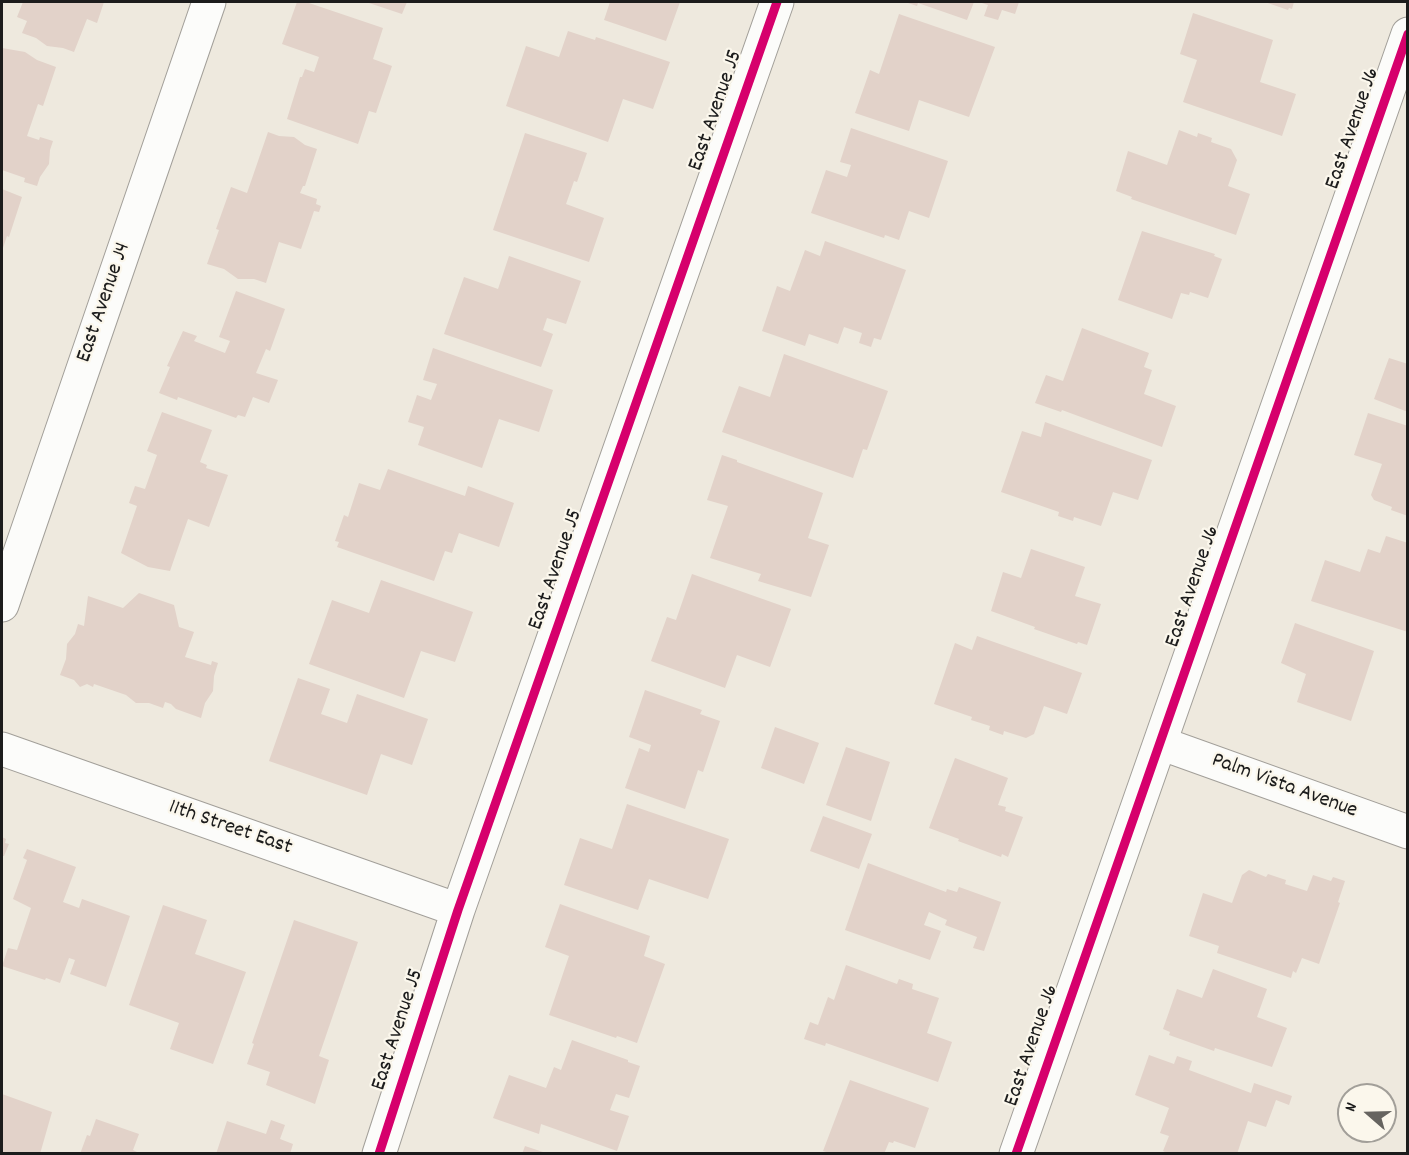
<!DOCTYPE html>
<html>
<head>
<meta charset="utf-8">
<style>
	body { margin:0 }
	#map { position:relative; width:1409px; height:1155px; overflow:hidden; background:#eee9de; font-family:Dekko,sans-serif }
	canvas { display:block }
	.frame { position:absolute; inset:0; border:3px solid #1c1c1c; pointer-events:none }
	.north { position:absolute; left:1337px; top:1083px; width:60px; height:60px; box-sizing:border-box; background:#fbf7ec; border:2px solid #a29f99; border-radius:50%; rotate:290deg; font-size:16px; font-weight:700; line-height:24px; text-align:center; color:#1c1c1c }
	.north::after { content:''; display:block; margin:auto; width:21px; height:27px; background:#666460; clip-path:polygon(50% 0,100% 100%,50% 72%,0 100%) }
</style>
</head>
<body>
<div id="map">
<canvas width="1409" height="1155"></canvas>
<div class="frame"></div>
<div class="north">N</div>
</div>
<script>
const ctx = document.querySelector('canvas').getContext('2d');
ctx.lineJoin = 'round';
function fillPath(path, color) {
  ctx.fillStyle = color;
  ctx.fill(path, 'evenodd');
}
function poly(rows) {
  const path = new Path2D();
  for (const r of rows) {
    path.moveTo(r[0], r[1]);
    for (let i = 2; i < r.length; i += 2) path.lineTo(r[i], r[i + 1]);
  }
  return path;
}
function trace(path, color, width, dash) {
  ctx.strokeStyle = color;
  ctx.lineWidth = width;
  ctx.lineCap = dash ? 'butt' : 'round';
  ctx.setLineDash(dash || []);
  ctx.stroke(path);
}
function drawText(font, color, halo, rows, align = 'center') {
  ctx.font = font + ' Dekko,sans-serif';
  ctx.lineWidth = 4.5;
  ctx.setLineDash([]);
  ctx.textBaseline = 'middle';
  ctx.strokeStyle = halo;
  ctx.fillStyle = color;
  for (const [text, x, y, turn = 0] of rows) {
    ctx.save();
    ctx.translate(x, y);
    ctx.rotate((+turn || 0) * Math.PI / 180);
    ctx.textAlign = isNaN(turn) ? turn : align;
    if (halo) ctx.strokeText(text, 0, 0);
    ctx.fillText(text, 0, 0);
    ctx.restore();
  }
}
fillPath(poly([
	[23,2,104,2,97,23,87,19,74,52,63,48,47,46,36,38,22,33,27,21,17,17],
	[297,2,310,2,309,3,383,28,373,59,392,66,376,113,369,111,358,144,287,119,300,77,302,77,305,69,314,72,319,57,282,44],
	[366,2,407,2,402,14],
	[610,2,680,2,666,41,604,20],
	[905,2,974,2,967,20,918,3,917,6],
	[979,2,1019,2,1015,14,1002,10,998,20,984,16,988,5],
	[1265,2,1294,2,1292,9,1289,8,1288,10],
	[1193,13,1273,40,1260,82,1296,94,1282,136,1183,102,1197,60,1180,54],
	[899,14,995,47,969,117,919,100,909,131,855,113,870,70,879,74],
	[568,31,595,40,596,37,670,62,653,109,623,99,608,142,506,106,526,46,559,57],
	[2,48,25,52,37,60,56,67,43,106,38,104,27,136,39,140,40,137,53,141,50,150,49,164,40,177,37,186,24,182,25,178,2,170],
	[851,128,948,161,929,218,909,211,899,240,885,235,884,238,811,213,826,170,847,177,851,165,840,162],
	[1179,130,1197,137,1198,133,1212,138,1211,142,1231,149,1237,160,1228,186,1250,194,1236,235,1131,199,1132,197,1116,191,1128,151,1167,165],
	[268,132,279,136,294,137,305,145,317,149,305,186,303,186,300,193,317,199,316,204,321,206,319,212,314,211,301,249,279,242,266,283,254,279,238,279,224,269,207,264,219,230,216,229,231,187,247,193],
	[525,133,587,153,577,182,574,181,566,204,604,218,589,262,493,230],
	[2,189,22,197,9,237,7,236,2,251],
	[1142,231,1215,254,1214,256,1222,259,1208,298,1190,292,1189,295,1181,293,1172,319,1118,300],
	[825,241,906,270,881,340,874,338,871,347,859,343,862,333,844,327,838,344,809,334,805,346,762,331,777,286,790,291,805,250,820,256],
	[509,256,581,281,566,324,547,318,543,330,553,334,541,367,444,334,464,277,498,289],
	[236,291,285,309,270,351,266,349,256,373,278,380,269,403,253,397,245,417,238,415,236,418,178,397,177,400,159,393,170,367,167,366,183,331,197,336,194,341,225,353,230,341,219,337],
	[1082,328,1149,353,1144,367,1152,370,1144,394,1176,406,1162,447,1062,410,1061,412,1035,403,1046,375,1063,381],
	[433,348,553,390,539,432,499,419,482,468,418,445,424,427,408,422,417,395,431,400,437,384,423,380],
	[784,354,888,391,867,450,863,449,853,478,722,432,739,386,770,397],
	[1389,358,1408,364,1408,412,1374,399],
	[162,412,212,430,200,462,207,465,206,468,228,475,209,527,188,519,170,571,148,567,121,553,137,506,129,503,135,486,145,489,157,455,147,451],
	[1368,413,1408,426,1408,516,1391,510,1392,507,1374,500,1371,495,1382,464,1354,455],
	[1045,422,1152,460,1138,500,1113,492,1101,526,1074,517,1073,521,1058,516,1059,512,1001,492,1022,431,1041,437],
	[722,455,737,460,737,462,823,493,808,538,829,545,811,597,758,581,761,574,710,558,728,506,707,500],
	[388,469,465,496,468,486,514,503,499,547,459,533,452,553,445,551,434,581,337,547,339,542,335,541,344,515,348,517,359,483,380,490],
	[1386,536,1408,543,1408,632,1311,601,1325,560,1360,572,1368,549,1380,553],
	[1031,549,1085,567,1075,596,1101,604,1087,645,1078,642,1077,644,1034,629,1035,627,991,611,1003,572,1021,578],
	[692,574,791,609,770,667,737,655,725,688,651,661,667,617,676,620],
	[381,580,473,612,455,662,421,651,404,698,309,664,332,600,369,613],
	[139,593,174,605,179,627,194,632,185,657,211,665,212,661,218,663,214,676,213,691,205,703,201,718,176,709,171,704,165,702,163,708,149,703,136,703,126,695,94,684,93,687,87,684,80,687,74,680,60,675,66,659,67,644,75,634,78,624,84,626,88,596,123,608],
	[1295,623,1374,651,1351,721,1297,702,1306,674,1281,663],
	[977,636,1082,673,1067,714,1044,706,1034,734,1026,738,1004,731,1003,735,989,730,990,726,971,720,972,717,934,704,955,643,972,650],
	[298,678,330,689,321,714,347,723,357,694,428,719,412,765,381,754,367,795,269,761],
	[645,690,702,710,700,714,720,721,703,772,698,770,685,809,625,788,639,748,649,752,651,745,629,737],
	[775,727,819,743,804,784,761,768],
	[846,747,890,762,871,821,826,805],
	[955,758,1008,778,998,805,1006,807,1005,811,1023,817,1008,857,1002,854,1001,857,958,841,959,839,929,828],
	[627,804,729,839,708,899,649,879,638,910,564,885,580,838,612,849],
	[823,816,872,834,859,869,810,851],
	[2,837,6,839,5,843,9,844,4,856,2,856],
	[27,849,76,867,63,902,79,908,82,899,130,916,106,987,70,974,75,960,69,958,60,983,46,978,45,980,2,966,8,948,17,950,31,908,13,899,27,860,23,858],
	[868,863,946,892,947,889,957,892,959,887,1001,902,984,951,973,948,977,937,945,925,947,920,929,912,924,925,941,931,930,960,845,930],
	[1249,870,1266,877,1268,874,1286,880,1285,884,1307,891,1313,875,1331,881,1333,877,1345,881,1338,902,1340,903,1319,964,1302,958,1296,973,1293,971,1291,978,1217,953,1219,946,1189,936,1203,893,1232,903,1242,875],
	[560,904,650,936,644,956,665,964,637,1043,617,1036,616,1038,549,1015,569,956,545,947],
	[163,905,207,920,195,954,246,972,213,1064,170,1049,179,1023,129,1005],
	[294,920,358,942,319,1056,329,1060,315,1104,266,1085,270,1072,247,1064,254,1044,252,1043],
	[846,965,897,984,899,979,913,984,912,989,939,998,927,1033,952,1042,938,1082,826,1043,825,1046,804,1039,810,1022,818,1025,828,997,834,1000],
	[1213,969,1267,989,1257,1017,1287,1028,1272,1067,1215,1048,1214,1051,1169,1035,1170,1032,1163,1029,1177,989,1202,998],
	[572,1040,628,1060,628,1062,640,1066,629,1098,616,1094,610,1110,629,1116,617,1151,541,1124,539,1134,493,1118,509,1075,546,1088,554,1067,561,1070],
	[1149,1055,1174,1064,1177,1056,1192,1061,1189,1070,1251,1093,1254,1083,1292,1096,1289,1105,1276,1100,1266,1127,1248,1121,1237,1154,1169,1154,1163,1151,1169,1136,1160,1133,1169,1108,1135,1095],
	[850,1080,929,1108,915,1148,894,1141,893,1143,889,1142,884,1154,832,1154,823,1151],
	[2,1094,52,1112,40,1154,2,1154],
	[96,1119,139,1134,133,1150,141,1154,80,1154,87,1135,90,1136],
	[271,1120,285,1125,280,1139,293,1144,290,1154,216,1154,227,1121,266,1134],
	[525,1146,546,1153,546,1154,522,1154]
]), '#e2d2c9');
const street = poly([
	[2,605,209,2],
	[1160,743,1408,832],
	[2,749,458,910],
	[379,1154,458,910,777,2],
	[1016,1154,1408,34]
]);
trace(street, '#a29f99', 35);
trace(street, '#fcfcfa', 33);
trace(poly([
	[379,1154,458,910,777,2],
	[1016,1154,1408,34]
]), '#d6006c', 9);
drawText('22px', '#1c1c1c', '#fbf7ec', [
	["East Avenue J5",717,111,-71],
	["East Avenue J6",1354,129,-71],
	["East Avenue J4",105,303,-71],
	["East Avenue J5",557,570,-71],
	["East Avenue J6",1194,587,-71],
	["Palm Vista Avenue",1284,787,20],
	["11th Street East",230,829,19],
	["East Avenue J5",399,1030,-72],
	["East Avenue J6",1033,1046,-71]
]);
</script>
</body>
</html>
